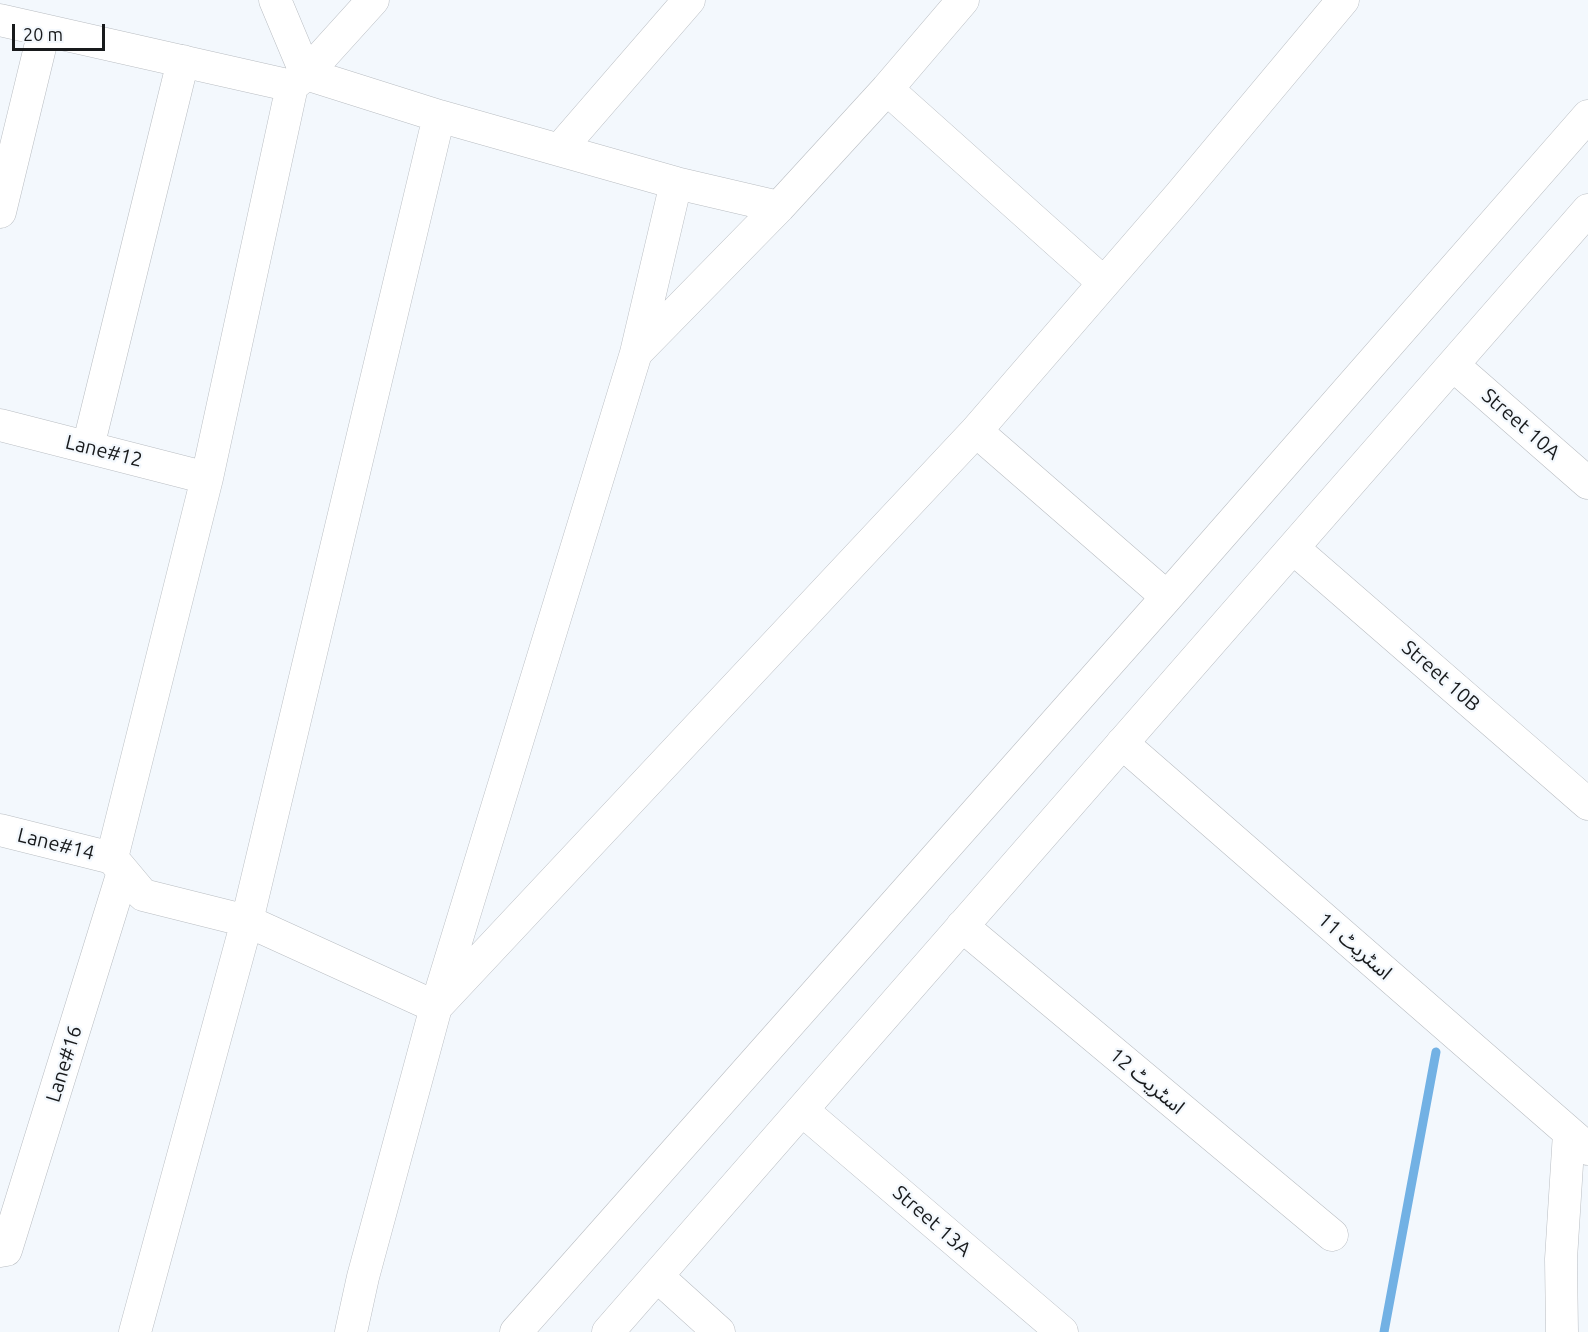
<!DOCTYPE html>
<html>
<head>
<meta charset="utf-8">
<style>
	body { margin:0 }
	#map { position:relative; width:1588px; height:1332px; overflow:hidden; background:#f3f8fd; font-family:Ubuntu,sans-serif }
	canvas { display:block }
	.scale { position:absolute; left:12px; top:24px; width:93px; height:27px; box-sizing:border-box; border:3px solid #181a1c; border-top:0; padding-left:8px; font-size:18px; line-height:21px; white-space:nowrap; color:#181a1c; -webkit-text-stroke:4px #f3f8fd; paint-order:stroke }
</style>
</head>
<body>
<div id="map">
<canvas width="1588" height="1332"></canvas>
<div class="scale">20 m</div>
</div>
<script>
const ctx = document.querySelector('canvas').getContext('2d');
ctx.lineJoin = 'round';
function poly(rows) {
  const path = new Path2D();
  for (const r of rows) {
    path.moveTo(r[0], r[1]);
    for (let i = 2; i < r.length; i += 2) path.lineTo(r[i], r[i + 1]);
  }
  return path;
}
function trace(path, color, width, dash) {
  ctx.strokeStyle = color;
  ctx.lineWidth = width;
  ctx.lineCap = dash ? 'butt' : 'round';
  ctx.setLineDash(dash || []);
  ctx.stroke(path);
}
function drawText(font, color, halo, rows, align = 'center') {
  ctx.font = font + ' Ubuntu,"Noto Sans Arabic",sans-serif';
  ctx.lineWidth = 4.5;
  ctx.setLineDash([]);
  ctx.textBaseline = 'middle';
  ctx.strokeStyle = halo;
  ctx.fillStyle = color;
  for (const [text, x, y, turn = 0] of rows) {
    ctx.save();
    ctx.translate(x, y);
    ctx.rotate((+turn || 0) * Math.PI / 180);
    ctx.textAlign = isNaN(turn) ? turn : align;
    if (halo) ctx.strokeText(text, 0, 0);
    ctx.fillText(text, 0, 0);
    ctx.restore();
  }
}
trace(poly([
	[1384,1332,1436,1052]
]), '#72b1e4', 9);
const minor = poly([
	[275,0,306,74,439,116,676,183,779,207],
	[0,20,292,86],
	[887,89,1104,283],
	[560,149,689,0],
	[0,212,44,31],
	[636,353,779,207,887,89,963,0],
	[1453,365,1588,483],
	[0,425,207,478],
	[976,431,1167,597],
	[88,447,183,61],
	[1293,548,1588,804],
	[1122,743,1588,1149],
	[0,830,112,858],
	[112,858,143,895,247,921,436,1007,636,353,676,183],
	[112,858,207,478,292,86,306,74,373,0],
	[962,926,1332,1235],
	[802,1110,1062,1332],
	[0,1251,6,1250,123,872],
	[657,1276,719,1332],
	[135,1332,247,921,439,116],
	[351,1332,363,1277,436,1007,976,431,1180,195,1343,0],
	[516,1332,1167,597,1588,116],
	[608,1332,1588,210],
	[1562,1332,1561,1259,1569,1133]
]);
trace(minor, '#b9bdc2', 33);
trace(minor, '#fff', 32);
drawText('20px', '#181a1c', '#f3f8fd', [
	["Street 10A",1521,424,41],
	["Lane#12",104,451,14],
	["Street 10B",1441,676,41],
	["Lane#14",56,844,14],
	["اسٹریٹ 11",1355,946,41],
	["Lane#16",64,1064,-73],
	["اسٹریٹ 12",1147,1081,40],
	["Street 13A",932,1221,41]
]);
</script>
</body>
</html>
